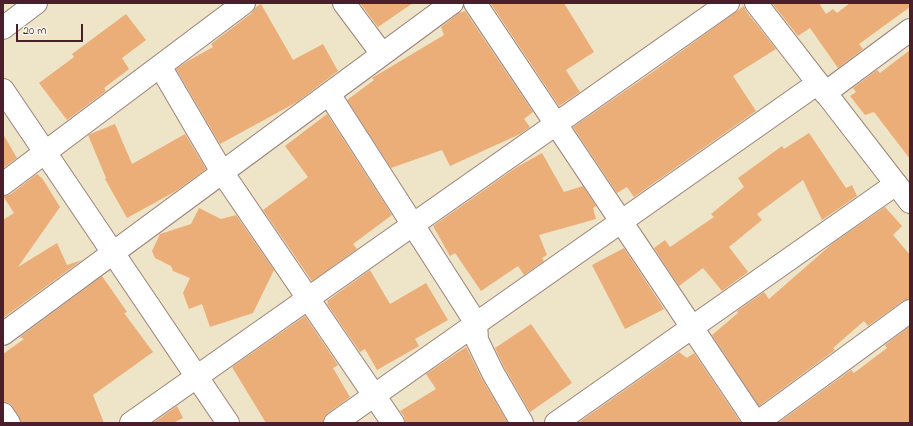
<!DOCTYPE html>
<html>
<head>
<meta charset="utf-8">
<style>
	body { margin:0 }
	#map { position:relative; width:913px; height:426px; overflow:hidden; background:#eee4c7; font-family:"Indie Flower",sans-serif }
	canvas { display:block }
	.frame { position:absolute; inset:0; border:4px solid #4a1f2b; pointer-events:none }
	.scale { position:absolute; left:16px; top:24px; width:67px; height:18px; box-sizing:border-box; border:2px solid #4a1f2b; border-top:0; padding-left:5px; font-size:12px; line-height:14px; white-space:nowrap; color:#4a1f2b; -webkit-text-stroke:3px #f7f3e8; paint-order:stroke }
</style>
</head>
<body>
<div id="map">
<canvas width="913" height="426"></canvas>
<div class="frame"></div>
<div class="scale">20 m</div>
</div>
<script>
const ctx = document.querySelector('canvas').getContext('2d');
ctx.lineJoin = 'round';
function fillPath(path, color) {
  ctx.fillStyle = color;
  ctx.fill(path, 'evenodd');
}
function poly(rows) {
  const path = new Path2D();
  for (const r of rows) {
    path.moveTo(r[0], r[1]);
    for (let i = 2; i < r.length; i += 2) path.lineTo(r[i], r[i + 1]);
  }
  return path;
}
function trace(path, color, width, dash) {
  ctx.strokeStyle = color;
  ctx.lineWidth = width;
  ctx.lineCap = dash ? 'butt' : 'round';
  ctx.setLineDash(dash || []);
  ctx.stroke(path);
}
fillPath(poly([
	[360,3,413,3,378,27],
	[493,3,564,3,594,52,566,70,580,92,559,106,491,4],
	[772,3,819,3,826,14,833,9,837,13,850,3,910,3,910,7,859,44,863,49,838,68,810,28,798,36],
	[261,4,293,60,323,44,338,71,297,102,220,144,176,69,188,61,213,47,211,44,252,13,256,7],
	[744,6,746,11,776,49,733,76,756,111,634,197,627,187,617,193,573,127,654,71],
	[465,11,533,112,524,119,530,127,520,134,450,166,442,150,391,168,347,100,374,80,372,78,444,35,441,27,459,13],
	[126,14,146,40,122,58,129,69,104,88,106,91,67,120,39,83,74,57,72,54],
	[910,50,910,159,874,112,865,115,850,96,856,92,853,88,877,70,880,73],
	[327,114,392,215,353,244,357,249,312,281,263,210,308,177,285,146],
	[115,124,132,164,185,134,206,169,176,191,127,218,105,179,106,178,88,135],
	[809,133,846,188,852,185,857,196,822,220,803,180,757,214,762,220,729,247,748,272,722,291,703,268,679,286,654,248,665,240,670,247,714,217,711,214,744,187,738,178,782,146,784,149],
	[3,134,17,158,3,168],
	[542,153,564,192,583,186,596,206,593,208,596,219,539,235,547,255,542,258,544,261,524,275,518,266,481,291,455,253,450,256,433,226,517,167],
	[37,174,42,178,60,207,18,267,57,243,67,265,82,260,3,318,3,220,14,213,3,196,11,194],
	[885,207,902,226,893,235,910,255,910,299,903,301,868,326,864,321,833,348,835,350,759,406,712,335,738,313,737,311,764,292,769,299,833,243],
	[199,208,221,219,236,215,274,270,253,313,210,327,202,304,189,309,183,293,190,278,173,271,171,266,155,258,152,251,160,234,191,224],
	[624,248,664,309,625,329,592,265],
	[370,270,390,304,426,283,448,320,415,339,419,346,377,370,365,349,360,352,327,304,328,303,327,301],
	[102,276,127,312,124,313,153,352,93,395,104,423,21,423,19,416,13,407,9,403,3,402,3,354,24,339,20,337],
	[305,316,338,365,333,368,350,397,328,413,324,417,323,423,266,423,232,367],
	[531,324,572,383,530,412,504,367,495,348],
	[910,326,910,423,778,423,851,370,854,373,887,348,885,345],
	[466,347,482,379,508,423,405,423,404,416,400,411,436,389,426,374],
	[679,352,687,358,694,353,741,423,578,423],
	[177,406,183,418,173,423,153,423]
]), '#ecae79');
const street = poly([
	[344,3,382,54],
	[475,3,756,423],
	[3,28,36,3],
	[160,66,222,172,393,423],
	[3,90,228,423],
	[825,93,910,30],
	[329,94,476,323,477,340,493,373,522,423],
	[3,184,244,3],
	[3,334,452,3],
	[3,414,9,423],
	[131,423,728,3],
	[335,423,818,83],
	[556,423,896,184],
	[757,423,910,311]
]);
const secondary = poly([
	[756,3,910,202]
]);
trace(street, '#9c8279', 24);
trace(secondary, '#9c8279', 24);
trace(street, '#fff', 22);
trace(secondary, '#fff', 22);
</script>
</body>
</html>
